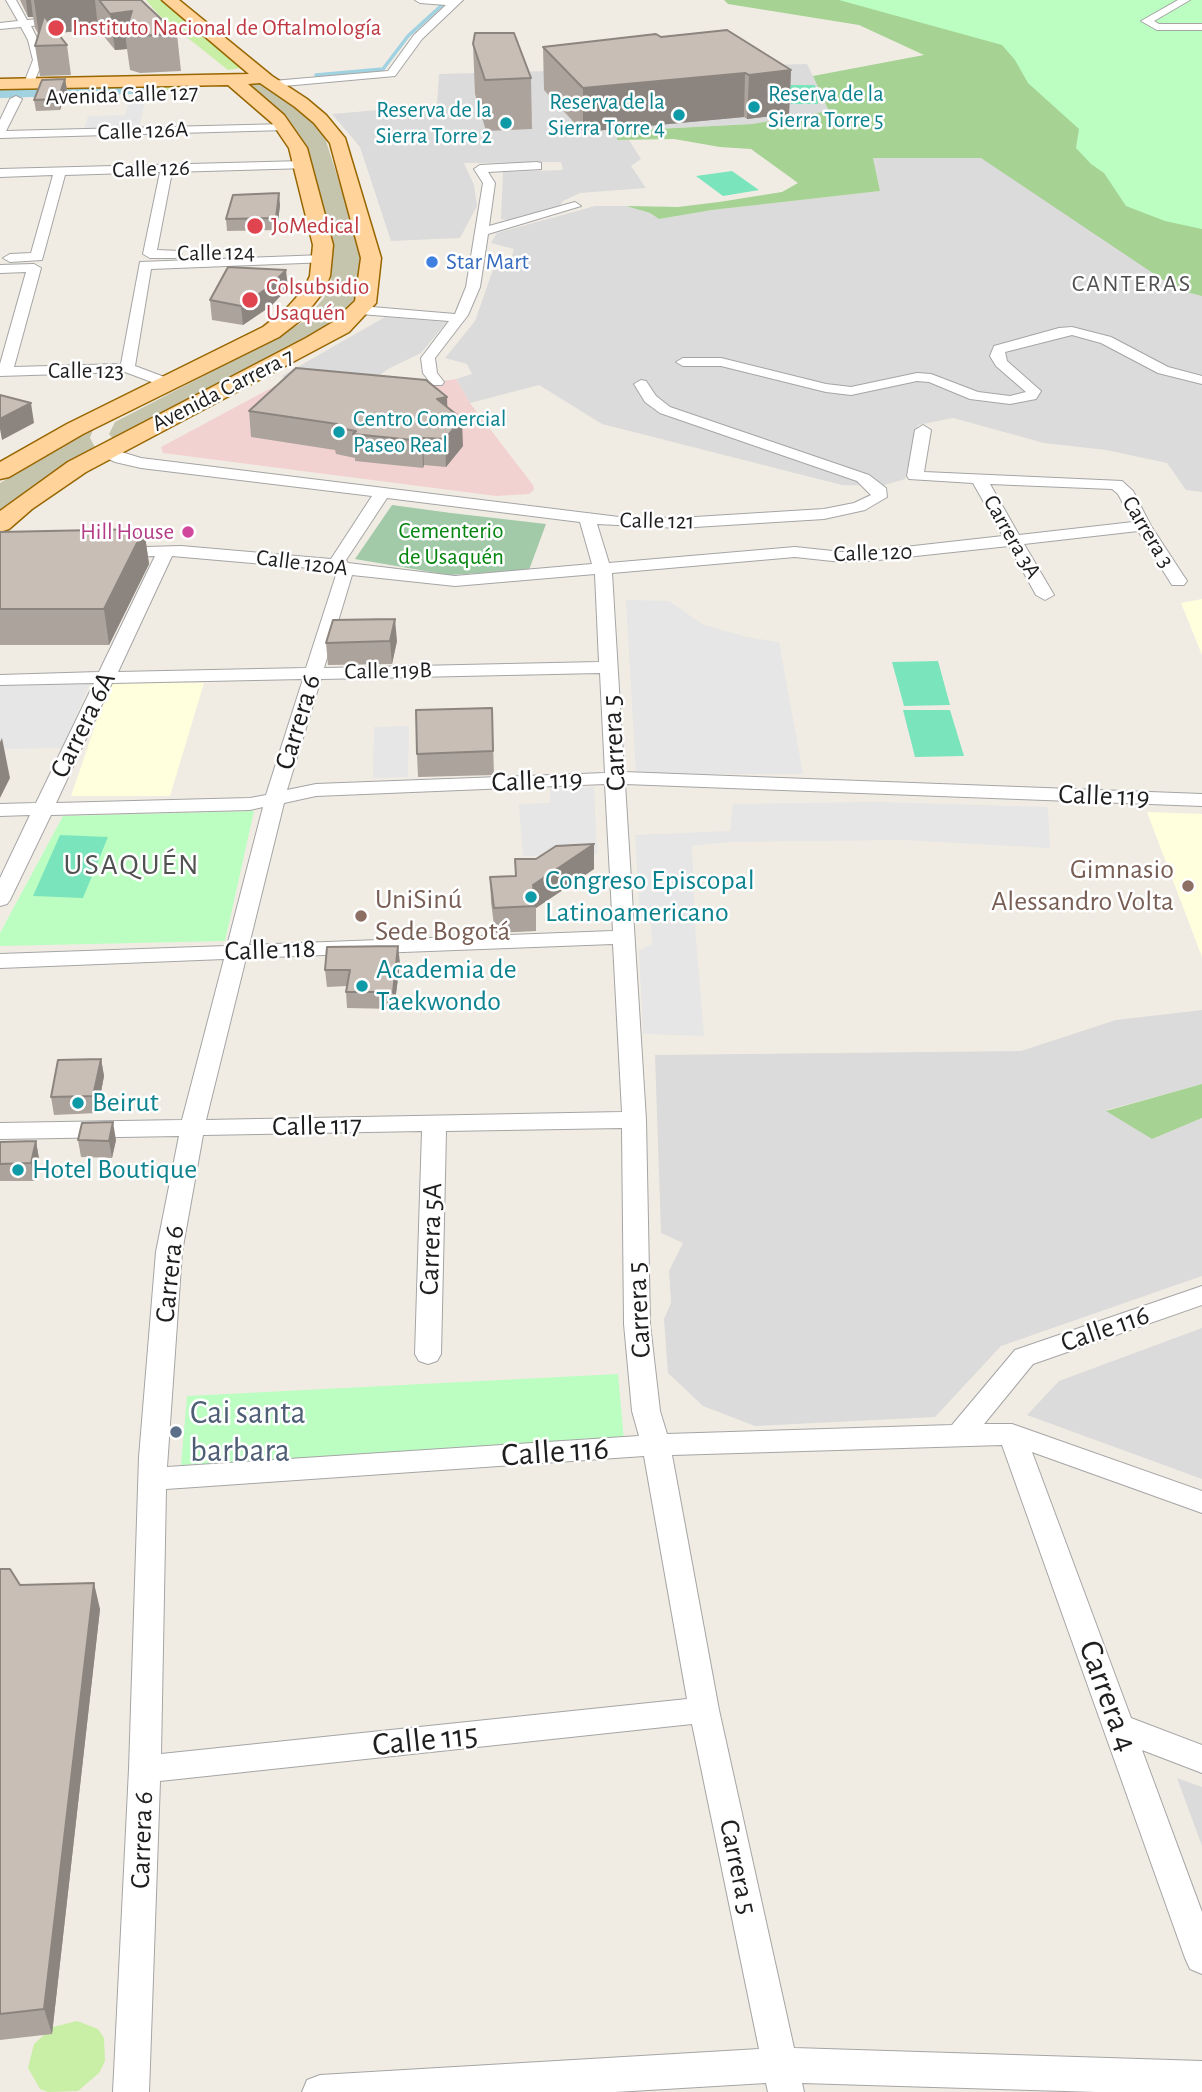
<!DOCTYPE html>
<html>
<head>
<meta charset="utf-8">
<style>
	body { margin:0 }
	canvas { display:block; background:#f0ece3 }
</style>
</head>
<body>
<canvas width="1202" height="2092"></canvas>
<script>
const ctx = document.querySelector('canvas').getContext('2d');
ctx.lineJoin = 'round';
function fillPath(path, color) {
  ctx.fillStyle = color;
  ctx.fill(path, 'evenodd');
}
function poly(rows) {
  const path = new Path2D();
  for (const r of rows) {
    path.moveTo(r[0], r[1]);
    for (let i = 2; i < r.length; i += 2) path.lineTo(r[i], r[i + 1]);
  }
  return path;
}
function trace(path, color, width, dash) {
  ctx.strokeStyle = color;
  ctx.lineWidth = width;
  ctx.lineCap = dash ? 'butt' : 'round';
  ctx.setLineDash(dash || []);
  ctx.stroke(path);
}
function drawText(font, color, halo, rows, align = 'center') {
  ctx.font = font + ' "Alegreya Sans",sans-serif';
  ctx.lineWidth = 5;
  ctx.setLineDash([]);
  ctx.textBaseline = 'middle';
  ctx.strokeStyle = halo;
  ctx.fillStyle = color;
  for (const [text, x, y, turn = 0] of rows) {
    ctx.save();
    ctx.translate(x, y);
    ctx.rotate((+turn || 0) * Math.PI / 180);
    ctx.textAlign = isNaN(turn) ? turn : align;
    if (halo) ctx.strokeText(text, 0, 0);
    ctx.fillText(text, 0, 0);
    ctx.restore();
  }
}
fillPath(poly([
	[807,64,830,111,752,124,620,131,618,140,629,140,641,159,631,166,646,188,580,193,563,201,559,207,508,220,501,219,503,172,563,170,561,162,464,163,474,185,477,206,460,238,391,241,360,147,332,114,437,105,439,74],
	[981,157,1178,290,1202,296,1202,492,1186,490,1167,463,1106,450,1044,443,953,418,918,425,905,479,881,486,842,485,602,424,539,385,470,403,456,379,472,374,467,364,445,358,475,321,496,261,510,263,514,249,491,243,497,233,595,206,626,206,650,213,659,219,712,210,880,191,873,158],
	[385,317,447,322,421,353,388,369,366,385,286,380,282,376],
	[1202,1010,1202,1084,1107,1110,1152,1139,1202,1118,1202,1276,1001,1346,935,1417,755,1426,703,1406,668,1373,664,1319,671,1303,669,1271,683,1243,661,1233,655,1055,1021,1051,1116,1020],
	[1202,1328,1202,1479,1027,1415,1059,1381],
	[1177,1778,1202,1787,1202,1846]
]), '#dcdbdb');
fillPath(poly([
	[456,379,470,403,533,485,534,490,529,494,496,496,163,453,161,447,286,380,403,387]
]), '#f2d2d1');
fillPath(poly([
	[1202,599,1202,655,1181,603],
	[110,682,204,683,170,796,71,796],
	[1147,812,1202,814,1202,957]
]), '#ffd');
fillPath(poly([
	[264,83,310,119,325,138,359,244,362,268,360,284,353,302,330,325,115,441,109,434,115,422,265,344,304,321,324,298,331,282,332,249,299,134,246,85],
	[94,427,90,438,97,451,0,514,0,483]
]), '#c5c5ae');
fillPath(poly([
	[146,0,163,0,241,68,228,70,159,15],
	[178,84,180,88,163,91,0,98,0,85],
	[77,2021,98,2029,104,2038,105,2061,99,2073,78,2091,48,2092,40,2089,28,2068,34,2044,53,2027]
]), '#c9eea5');
fillPath(poly([
	[724,0,1172,0,1202,6,1202,296,1178,290,981,158,873,158,880,191,712,210,659,219,650,213,626,206,678,207,719,202,782,192,798,183,751,149,720,147,674,139,617,140,619,131,752,124,829,111,813,76,924,55,859,25,728,4],
	[1202,1084,1202,1118,1152,1139,1106,1111]
]), '#a6d294');
fillPath(poly([
	[392,505,451,513,546,524,529,570,449,575,355,559]
]), '#a2caa8');
fillPath(poly([
	[839,0,1202,0,1202,229,1165,221,1126,206,1104,173,1091,164,1076,148,1079,129,1028,83,1015,60,1002,45],
	[254,811,225,941,0,946,0,933,63,816],
	[618,1374,624,1441,181,1465,187,1396]
]), '#bcfec2');
fillPath(poly([
	[789,85,815,85,818,104,791,104],
	[732,171,759,190,723,196,696,176],
	[938,661,950,705,904,706,892,662],
	[903,710,950,710,964,756,915,757],
	[60,835,108,837,83,898,33,896]
]), '#7ae5bc');
fillPath(poly([
	[145,101,139,130,83,132,88,116,125,115,129,102],
	[626,600,669,601,702,624,746,637,779,642,803,774,636,774],
	[87,684,89,686,62,748,0,749,0,686],
	[409,726,408,777,373,778,374,727],
	[594,787,597,854,523,856,519,804,550,803,550,789],
	[876,802,1048,807,1050,848,901,840,729,842,692,846,695,926,704,1036,643,1034,639,951,652,944,651,924,640,918,635,835,730,831,733,804]
]), '#e6e6e6');
trace(poly([
	[316,75,383,69,408,36,442,5]
]), '#a0d2e1', 3.5);
fillPath(poly([
	[153,82,161,83,164,88,161,93,0,98,0,86,153,82]
]), '#a0d2e1');
const street = poly([
	[6,0,16,0,27,20,63,17,68,20,63,23,31,26,38,40,43,60,33,85,24,83,33,60,28,40,21,27,0,29,0,23,18,21,6,0],
	[415,0,463,0,422,39,395,76,273,87,268,84,273,81,388,71,414,35,446,5,420,3,415,0],
	[1178,0,1190,0,1154,21,1159,24,1202,24,1202,30,1157,30,1141,21,1178,0],
	[16,96,22,99,6,131,286,124,292,127,286,130,0,138,0,120,10,99,16,96],
	[303,161,307,162,307,168,172,172,157,250,180,251,182,254,175,258,150,258,143,254,160,172,65,175,42,260,10,262,3,258,10,254,31,253,53,175,0,177,0,169,303,161],
	[537,162,541,163,541,169,488,172,495,183,489,226,575,202,581,206,488,234,480,287,468,315,435,358,437,373,444,382,442,385,432,385,423,373,421,358,449,321,360,314,353,310,360,306,455,314,466,287,483,183,474,169,480,165,537,162],
	[323,255,330,259,328,262,151,269,135,366,175,381,177,384,175,387,165,387,125,372,0,376,0,364,26,272,0,273,0,265,34,264,41,268,14,367,121,364,140,262,323,255],
	[1072,327,1111,337,1168,367,1202,376,1202,384,1158,373,1101,343,1072,335,1005,352,1007,361,1041,391,1036,399,1010,404,970,399,929,382,917,381,851,395,826,392,721,366,683,366,676,362,683,358,721,358,826,384,851,387,917,373,931,374,978,392,1010,396,1026,392,996,366,990,356,994,346,1059,328,1072,327],
	[641,380,646,381,656,396,670,407,869,475,886,488,887,497,865,510,824,519,679,528,597,524,609,563,795,547,842,552,869,551,1003,536,973,483,909,479,907,476,915,430,923,425,931,430,924,472,1122,481,1133,491,1151,526,1187,581,1184,585,1172,585,1138,531,1024,544,1054,595,1045,600,1036,595,1009,546,869,561,842,562,795,557,612,573,624,772,1202,794,1202,806,625,784,646,1120,650,1324,660,1411,667,1434,952,1425,1015,1350,1202,1286,1202,1305,1033,1364,984,1424,1012,1424,1202,1491,1202,1513,1032,1452,1131,1718,1202,1745,1202,1773,1142,1750,1202,1912,1202,1974,1190,1969,1185,1958,1002,1445,672,1455,719,1710,794,2048,1202,2061,1202,2092,1097,2092,802,2083,804,2092,768,2092,766,2083,615,2092,302,2092,307,2080,320,2075,759,2049,692,1724,160,1781,149,2092,113,2092,129,1769,139,1457,156,1252,179,1136,0,1139,0,1123,182,1120,224,959,0,968,0,954,227,946,263,807,250,810,51,815,10,900,7,904,0,906,0,878,30,815,0,816,0,804,36,803,94,683,0,685,0,675,99,672,155,556,115,557,109,556,107,552,109,548,181,546,331,559,372,496,141,468,115,462,100,455,97,452,100,449,105,447,141,458,619,517,679,518,824,509,854,503,871,495,857,481,660,413,645,402,634,384,641,380],
	[990,484,1112,489,1118,494,1133,522,1019,535,990,484],
	[387,498,580,522,592,564,455,576,348,563,346,560,387,498],
	[172,556,333,570,336,575,306,668,118,672,172,556],
	[595,574,599,662,324,668,352,575,455,586,595,574],
	[600,673,605,773,316,784,287,790,321,679,600,673],
	[303,679,266,795,250,798,56,803,112,683,303,679],
	[605,784,613,931,249,945,284,803,316,796,605,784],
	[613,944,622,1112,206,1120,246,958,613,944],
	[622,1128,624,1324,632,1411,639,1436,167,1467,182,1252,203,1135,422,1131,415,1354,419,1361,428,1364,437,1361,441,1354,446,1131,622,1128],
	[644,1456,687,1699,161,1754,166,1489,644,1456]
]);
const primary = poly([
	[162,0,179,0,272,76,307,99,326,115,345,138,381,258,376,303,349,332,86,472,32,509,9,529,0,532,0,511,68,462,306,338,333,322,355,301,361,258,330,143,314,123,295,107,260,83,248,84,284,115,307,148,333,245,330,276,324,291,302,319,279,337,83,434,9,477,0,479,0,462,67,424,263,327,286,309,304,289,310,276,313,245,289,148,272,123,228,85,0,89,0,79,249,74,162,0]
]);
trace(street, '#a5a5a5', 2);
trace(primary, '#986600', 3);
fillPath(street, '#fff');
fillPath(primary, '#ffd399');
fillPath(poly([
	[20,0,141,0,177,34,181,71,140,73,130,70,127,49,115,50,98,29,58,33,67,45,71,75,40,76,35,46,39,35,35,28,33,17,28,17],
	[661,37,791,70,789,114,747,119,744,117,583,132,544,90,543,47],
	[473,44,531,78,532,129,486,131,475,94],
	[65,79,67,90,60,110,36,111,34,100],
	[280,205,277,230,227,231,226,219],
	[288,288,271,306,243,325,212,320,210,300],
	[447,408,463,446,446,467,424,465,423,468,355,461,355,458,336,454,335,450,251,437,249,411],
	[144,529,149,564,109,645,0,645,0,532],
	[397,641,392,664,328,665,326,643],
	[492,708,494,775,418,777,417,754],
	[515,859,594,869,536,908,536,931,495,933,491,902,490,877,515,876],
	[400,963,394,1009,347,1008,346,992,347,986,327,987,325,970],
	[101,1059,104,1076,97,1113,54,1115,51,1097],
	[78,1140,116,1140,112,1158,81,1157],
	[36,1141,39,1159,34,1181,0,1181,0,1142],
	[0,1569,20,1585,100,1609,52,2034,0,2040]
]), '#aca39d');
fillPath(poly([
	[26,0,31,0,33,17,28,17],
	[34,0,95,0,98,29,39,35],
	[132,11,125,33,127,49,115,50,110,14],
	[791,70,789,114,747,119,749,75],
	[745,73,744,117,583,132,583,88],
	[65,79,67,90,60,110,58,99],
	[279,193,280,205,277,230,276,218],
	[286,270,288,288,271,306,243,325,241,306],
	[447,397,448,424,437,399],
	[31,403,34,423,2,440,0,429,0,419],
	[462,419,463,446,446,467,445,439],
	[423,438,424,465,423,468,422,441],
	[144,529,149,564,109,645,104,609],
	[395,619,397,641,392,664,390,641],
	[2,738,10,778,0,798,0,742],
	[594,844,594,869,536,908,533,885],
	[398,946,400,963,394,1009,393,992],
	[101,1059,104,1076,97,1113,93,1096],
	[113,1122,116,1140,112,1158,109,1141],
	[36,1141,39,1159,34,1181,31,1163],
	[94,1583,100,1609,52,2034,44,2009]
]), '#8c857f');
const building = poly([
	[99,0,141,0,177,34,136,36,125,33,132,11,110,14,99,0],
	[44,16,67,45,35,46,44,16],
	[727,30,791,70,749,75,745,73,583,88,543,47,656,34,661,37,727,30],
	[475,33,514,33,531,78,485,80,473,44,475,33],
	[65,79,58,99,34,100,42,80,65,79],
	[279,193,276,218,226,219,233,195,279,193],
	[228,267,286,270,269,287,241,306,210,300,228,267],
	[296,368,426,380,447,397,437,399,462,419,445,439,423,438,422,441,353,434,356,431,333,427,337,424,249,411,296,368],
	[0,395,31,403,0,419,0,395],
	[144,529,104,609,0,609,0,532,144,529],
	[395,619,390,641,326,643,333,620,395,619],
	[492,708,493,751,417,754,416,710,492,708],
	[594,844,533,885,536,906,494,908,490,877,516,876,515,859,536,859,556,846,594,844],
	[398,946,393,992,346,992,350,970,325,970,327,947,398,946],
	[101,1059,93,1096,51,1097,58,1060,101,1059],
	[113,1122,109,1141,78,1140,82,1123,113,1122],
	[36,1141,31,1163,0,1164,0,1142,36,1141],
	[0,1569,10,1569,20,1585,94,1583,44,2009,0,2014,0,1569]
]);
fillPath(building, '#c8beb6');
trace(building, '#8c857f', 2);
for (const [x, y, r, color] of [
	[56,28,9,"#e0444e"],
	[754,107,7,"#0f9aa8"],
	[679,115,7,"#0f9aa8"],
	[506,123,7,"#0f9aa8"],
	[255,226,9,"#e0444e"],
	[432,262,7,"#3f7fe0"],
	[250,300,9,"#e0444e"],
	[339,432,7,"#0f9aa8"],
	[188,532,7,"#d1479c"],
	[1188,886,7,"#8d6e63"],
	[531,897,7,"#0f9aa8"],
	[361,916,7,"#8d6e63"],
	[362,986,7,"#0f9aa8"],
	[78,1103,7,"#0f9aa8"],
	[18,1170,7,"#0f9aa8"],
	[176,1432,7,"#5c6f8a"]
]) {
  const dot = new Path2D();
  dot.arc(x, y, r, 0, 2 * Math.PI);
  ctx.fillStyle = color;
  ctx.fill(dot);
  trace(dot, '#fff', 2.5);
}
drawText('23px', '#be3a42', '#fff', [
	["Instituto Nacional de Oftalmología",72,28],
	["JoMedical",271,226],
	["Colsubsidio",266,287],
	["Usaquén",266,313]
], 'left');
drawText('23px', '#0d838f', '#fff', [
	["Reserva de la",768,94],
	["Sierra Torre 5",768,120],
	["Reserva de la",665,102,"right"],
	["Sierra Torre 4",665,128,"right"],
	["Reserva de la",492,110,"right"],
	["Sierra Torre 2",492,136,"right"],
	["Centro Comercial",353,419],
	["Paseo Real",353,445]
], 'left');
drawText('23px', '#1e1e1e', '#fff', [
	["Avenida Calle 127",122,95,-2],
	["Calle 126A",143,131,-2],
	["Calle 126",151,169,-2],
	["Calle 124",216,253,-1],
	["Calle 123",86,371],
	["Avenida Carrera 7",223,390,-27],
	["Calle 121",657,521,1],
	["Carrera 3",1148,532,59],
	["Carrera 3A",1012,537,60],
	["Calle 120",873,553,-2],
	["Calle 120A",302,563,7],
	["Calle 119B",388,671,-1]
]);
drawText('23px', '#366cbe', '#fff', [
	["Star Mart",446,262]
], 'left');
drawText('23px', '#03850e', '#fff', [
	["Cementerio",451,531],
	["de Usaquén",451,557]
]);
drawText('23px', '#b23c85', '#fff', [
	["Hill House",174,532]
], 'right');
ctx.letterSpacing = '2px';
drawText('24px', '#515151', '#fff', [
	["CANTERAS",1132,284]
]);
ctx.letterSpacing = '0px';
drawText('28px', '#1e1e1e', '#fff', [
	["Carrera 6",298,722,-73],
	["Carrera 6A",83,725,-64],
	["Carrera 5",614,743,-93],
	["Calle 119",537,781,-2],
	["Calle 119",1104,796,2],
	["Calle 118",270,950,-2],
	["Calle 117",317,1126,-1],
	["Carrera 5A",431,1239,-88],
	["Carrera 6",170,1274,-84],
	["Carrera 5",639,1310,-93],
	["Calle 116",1105,1329,-19],
	["Carrera 6",142,1840,-88],
	["Carrera 5",738,1867,78]
]);
drawText('28px', '#785e54', '#fff', [
	["Gimnasio",1174,870],
	["Alessandro Volta",1174,902],
	["UniSinú",375,900,"left"],
	["Sede Bogotá",375,932,"left"]
], 'right');
drawText('28px', '#0d838f', '#fff', [
	["Congreso Episcopal",545,881],
	["Latinoamericano",545,913],
	["Academia de",376,970],
	["Taekwondo",376,1002],
	["Beirut",92,1103],
	["Hotel Boutique",32,1170]
], 'left');
ctx.letterSpacing = '2px';
drawText('30px', '#515151', '#fff', [
	["USAQUÉN",132,865]
]);
ctx.letterSpacing = '0px';
drawText('33px', '#4e5e75', '#fff', [
	["Cai santa",190,1413],
	["barbara",190,1451]
], 'left');
drawText('33px', '#1e1e1e', '#fff', [
	["Calle 116",555,1452,-4],
	["Carrera 4",1108,1696,70],
	["Calle 115",425,1740,-6]
]);
</script>
</body>
</html>
